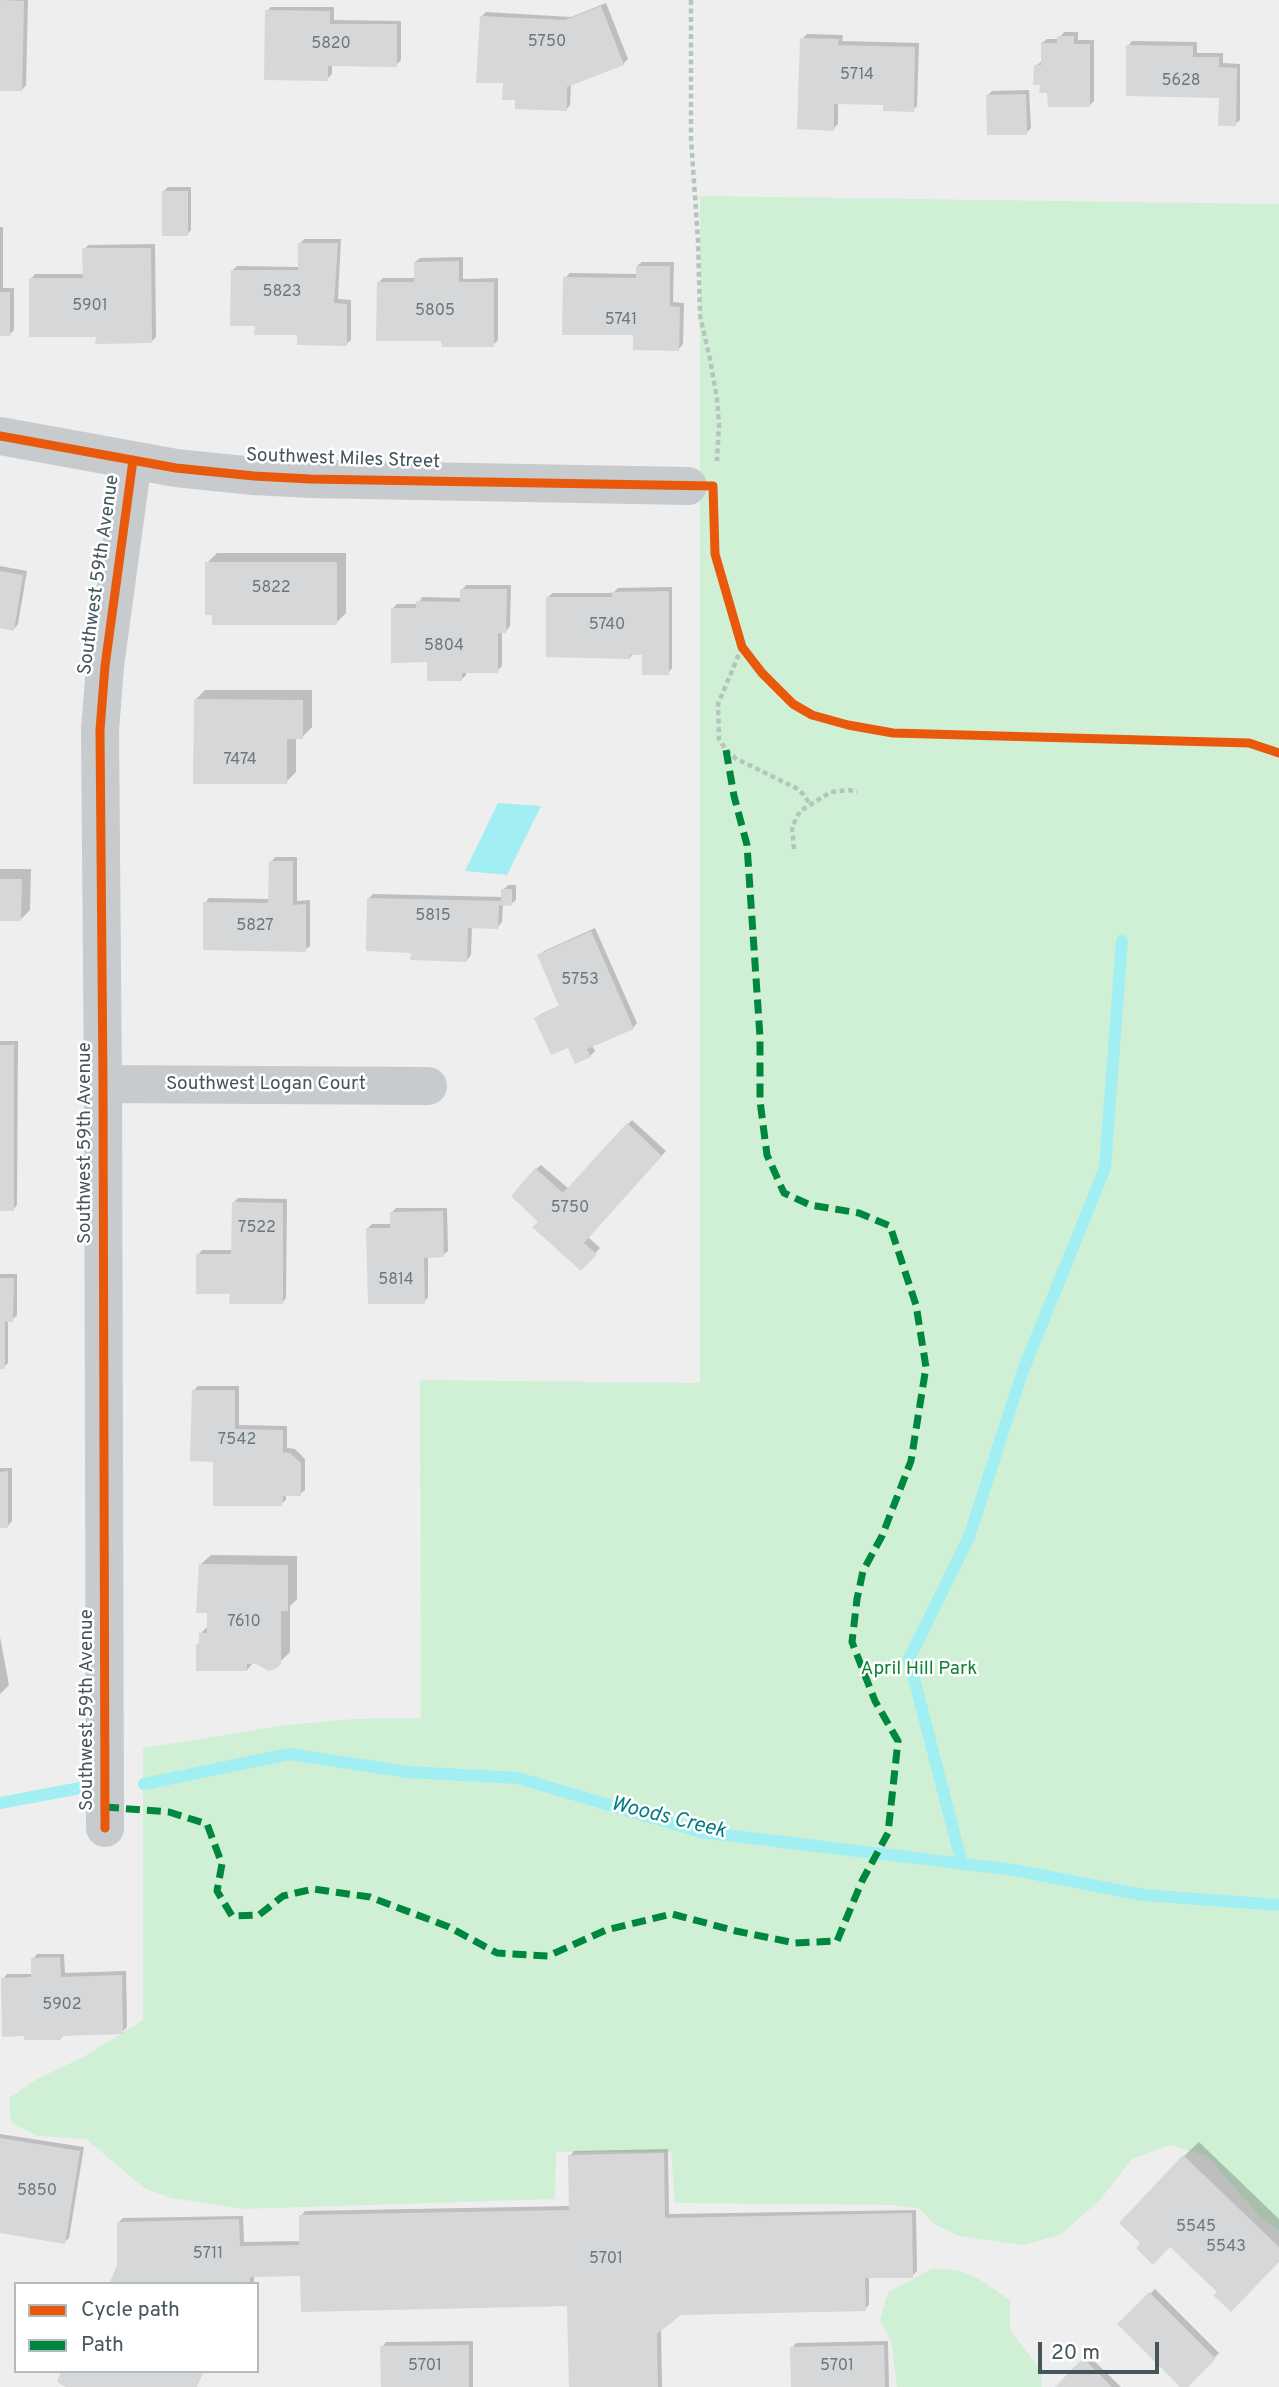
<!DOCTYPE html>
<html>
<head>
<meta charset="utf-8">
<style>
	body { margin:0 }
	#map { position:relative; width:1279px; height:2387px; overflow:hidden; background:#efeeee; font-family:Overpass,sans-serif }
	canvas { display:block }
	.legend { position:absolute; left:14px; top:2282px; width:245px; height:91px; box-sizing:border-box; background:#fff; border:2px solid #b4bbbe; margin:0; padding:9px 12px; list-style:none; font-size:21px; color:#44555c }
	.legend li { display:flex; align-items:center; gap:14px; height:35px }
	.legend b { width:35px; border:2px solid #b4bbbe }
	.scale { position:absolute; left:1038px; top:2342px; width:121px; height:32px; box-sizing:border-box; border:4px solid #44555c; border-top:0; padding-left:9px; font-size:21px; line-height:24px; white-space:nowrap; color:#44555c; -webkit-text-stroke:5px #fff; paint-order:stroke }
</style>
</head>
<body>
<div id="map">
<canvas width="1279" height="2387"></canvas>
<ul class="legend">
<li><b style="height:9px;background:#e8590c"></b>Cycle path</li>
<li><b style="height:9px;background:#00873e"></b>Path</li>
</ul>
<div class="scale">20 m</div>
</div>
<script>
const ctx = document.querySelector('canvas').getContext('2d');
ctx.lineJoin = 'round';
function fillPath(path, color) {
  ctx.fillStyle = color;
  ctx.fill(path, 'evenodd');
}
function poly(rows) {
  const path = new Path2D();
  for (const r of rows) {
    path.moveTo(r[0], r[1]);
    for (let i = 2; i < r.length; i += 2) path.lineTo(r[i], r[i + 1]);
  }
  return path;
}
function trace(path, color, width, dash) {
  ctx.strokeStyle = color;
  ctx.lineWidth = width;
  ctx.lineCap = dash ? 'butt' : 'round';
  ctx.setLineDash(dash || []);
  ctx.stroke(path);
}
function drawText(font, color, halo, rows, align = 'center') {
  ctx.font = font + ' Overpass,sans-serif';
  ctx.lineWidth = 5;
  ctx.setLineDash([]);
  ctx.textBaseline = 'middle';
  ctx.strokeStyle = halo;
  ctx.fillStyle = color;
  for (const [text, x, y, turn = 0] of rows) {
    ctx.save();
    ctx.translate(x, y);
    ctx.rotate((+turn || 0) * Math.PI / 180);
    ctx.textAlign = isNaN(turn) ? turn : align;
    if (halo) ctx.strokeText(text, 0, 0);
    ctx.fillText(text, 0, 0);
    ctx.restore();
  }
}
fillPath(poly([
	[700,196,1279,204,1279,2230,1262,2219,1207,2156,1170,2145,1132,2159,1100,2200,1060,2235,1023,2245,959,2236,934,2224,920,2209,894,2205,675,2203,671,2152,556,2152,555,2199,244,2209,171,2198,144,2188,86,2139,37,2136,11,2122,9,2098,37,2079,85,2056,143,2020,143,1748,286,1725,353,1719,421,1718,420,1380,700,1383],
	[932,2269,957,2270,979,2279,1010,2300,1010,2330,1041,2370,1042,2387,897,2387,891,2342,880,2320,888,2292]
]), '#d0f0d6');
fillPath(poly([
	[498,803,541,806,507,875,465,871]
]), '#a1eff2');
fillPath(poly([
	[0,0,28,0,26,85,22,90,0,89],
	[606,3,628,59,623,64,571,84,570,105,566,110,517,98,505,82,481,17,486,12,571,17],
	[271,7,334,7,334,20,401,21,401,60,396,65,332,64,332,74,327,79,267,11],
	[1064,32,1078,32,1078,40,1094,40,1094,101,1089,106,1049,91,1041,84,1036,66,1042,61,1042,43,1047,39,1059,39],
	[807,34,843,35,842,41,919,43,917,106,913,110,885,103,838,102,838,124,833,129,802,39],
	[1132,41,1197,42,1197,53,1223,53,1223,63,1240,64,1240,120,1235,124,1221,96,1128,46],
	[1029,90,1031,128,1026,133,987,96,992,91],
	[168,187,191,187,191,230,187,235,163,192],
	[0,227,3,227,3,288,14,288,14,330,10,334,0,334],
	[304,239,341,239,338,299,351,300,351,340,346,344,257,324,233,270,237,266,299,267,300,244],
	[155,244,156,337,151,342,98,335,31,279,35,274,84,274,84,249,89,245],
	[463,257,463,279,498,278,498,340,493,345,443,339,378,283,383,278,415,278,415,262,420,258],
	[642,262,674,262,673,302,684,303,683,344,679,349,635,334,565,278,570,273,637,274,637,266],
	[217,553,346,553,346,613,336,623,207,563],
	[0,566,27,571,18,624,14,629,0,626],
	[466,585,511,585,510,626,506,631,502,631,502,666,497,671,466,671,466,675,461,680,429,660,392,609,397,604,418,604,422,597,462,598,462,590],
	[672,587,672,668,668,673,644,653,634,653,630,658,548,597,553,593,613,593,618,588],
	[205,690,312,690,312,727,302,737,296,737,296,772,286,782,195,700],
	[275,857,297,857,297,901,310,900,310,946,305,950,205,903,209,898,270,899,271,862],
	[0,869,31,869,30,910,20,920,0,920],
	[508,885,516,885,516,900,511,904,503,904,502,922,498,927,472,926,471,955,467,960,413,951,368,899,373,894,503,897,503,890],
	[595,928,637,1023,633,1028,592,1045,595,1051,590,1056,569,1045,536,1018,541,1014,561,1005,539,955,544,951],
	[0,1041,18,1041,17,1205,13,1210,0,1210],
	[632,1120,666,1151,588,1237,600,1248,581,1269,536,1169,541,1165,569,1189],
	[238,1198,287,1199,286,1298,282,1303,232,1293,198,1255,202,1250,233,1250,233,1203],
	[396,1208,447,1208,448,1251,443,1255,428,1256,428,1297,424,1302,368,1228,372,1224,392,1224,391,1213],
	[0,1274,17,1274,17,1315,12,1320,8,1320,8,1363,4,1367,0,1367],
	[198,1386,239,1386,239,1425,287,1426,287,1448,295,1449,305,1459,305,1490,300,1494,286,1494,286,1500,281,1504,215,1460,193,1391],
	[0,1468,12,1468,12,1521,8,1526,0,1526],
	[211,1555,297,1556,297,1599,290,1606,290,1652,274,1668,254,1662,247,1670,197,1645,201,1641,201,1633,209,1625,209,1611,200,1565],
	[0,1637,9,1685,0,1694],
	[37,1954,64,1954,65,1973,126,1971,127,2027,122,2032,65,2034,61,2038,3,1979,7,1974,33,1974,33,1959],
	[0,2134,84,2147,69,2238,64,2242,0,2232],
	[1199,2142,1279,2219,1279,2260,1219,2291,1171,2246,1184,2156],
	[668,2149,669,2214,916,2210,917,2271,912,2276,869,2276,869,2305,865,2309,681,2313,661,2329,662,2387,570,2387,569,2304,302,2274,254,2275,254,2284,111,2284,119,2265,118,2223,123,2218,243,2216,244,2242,301,2241,301,2216,305,2211,571,2206,570,2156,574,2151],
	[1155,2289,1219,2353,1186,2387,1182,2387,1120,2324],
	[473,2341,473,2387,382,2387,382,2347,386,2342],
	[888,2341,889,2387,792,2387,792,2348,796,2343],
	[1088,2355,1121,2387,1057,2387]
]), '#0003');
trace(poly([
	[144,1784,289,1754,408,1772,518,1778,701,1832,1014,1870,1143,1895,1279,1905],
	[0,1803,80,1788],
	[962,1864,909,1659,969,1537,1022,1373,1105,1168,1122,941]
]), '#a1eff2', 12);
fillPath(poly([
	[0,0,24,1,22,91,0,91],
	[601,6,624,65,567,87,567,111,515,109,515,100,502,100,503,83,476,83,480,16,565,20],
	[265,10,330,11,330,24,397,24,397,67,328,66,328,81,264,80],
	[1057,36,1074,36,1074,44,1090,44,1090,107,1048,107,1047,93,1039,93,1040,85,1033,85,1034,65,1041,65,1041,43,1057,43],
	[800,38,839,39,838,45,915,47,914,112,883,111,883,105,834,104,834,131,797,129],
	[1126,45,1193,46,1193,57,1219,57,1219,67,1237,68,1236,126,1218,126,1219,98,1126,96],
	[1026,94,1027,135,987,135,986,95],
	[162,191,188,191,188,236,162,236],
	[298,243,338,243,334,303,347,304,347,346,297,345,297,335,254,335,255,326,230,326,231,270,298,270],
	[82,248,151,248,152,343,95,344,96,337,29,337,29,278,83,278],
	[459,261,459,282,494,282,494,347,442,347,441,341,376,341,377,282,414,282,414,262],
	[636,266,670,266,670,306,680,307,679,351,633,350,633,335,562,335,563,277,636,278],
	[0,292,10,292,10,336,0,336],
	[205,562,337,562,337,625,212,625,212,615,205,615],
	[0,571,23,575,14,631,0,628],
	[460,589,507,589,506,633,498,633,498,673,462,673,462,681,427,681,427,662,391,663,391,608,416,608,416,601,460,602],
	[669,591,669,675,642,675,642,655,630,655,630,659,546,657,546,597,612,597,611,592],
	[194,699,303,700,303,739,287,739,287,784,193,784],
	[269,861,293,861,293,905,306,904,306,952,203,950,203,902,268,903],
	[0,879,22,879,21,921,0,921],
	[501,889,512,889,512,906,499,905,498,929,468,928,467,962,410,960,411,953,366,951,367,898,501,901],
	[591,931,634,1029,587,1049,591,1057,575,1064,568,1048,551,1055,534,1018,559,1006,537,955],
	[0,1045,14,1045,14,1211,0,1211],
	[627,1123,662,1156,584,1243,597,1254,581,1271,532,1227,538,1222,511,1196,535,1168,563,1193],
	[232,1202,283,1203,283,1304,229,1304,230,1294,196,1294,196,1254,231,1254],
	[443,1211,444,1257,424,1258,425,1304,368,1304,366,1228,390,1228,390,1212],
	[0,1278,14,1278,13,1322,5,1322,5,1369,0,1369],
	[192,1390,235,1390,235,1429,283,1430,283,1452,290,1453,301,1463,301,1496,283,1496,282,1506,213,1506,213,1462,190,1461],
	[8,1471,8,1528,0,1528,0,1472],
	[199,1564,288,1565,288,1611,281,1611,281,1664,275,1669,269,1671,256,1664,247,1664,247,1671,196,1671,196,1644,199,1644,199,1633,207,1633,207,1613,196,1613],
	[60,1957,61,1977,122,1975,123,2034,61,2036,61,2040,24,2040,24,2036,2,2037,1,1978,31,1977,31,1958],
	[0,2138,80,2151,65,2244,0,2233],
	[664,2153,665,2218,912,2213,913,2278,865,2278,866,2311,681,2315,657,2334,658,2387,569,2387,567,2306,301,2312,300,2276,250,2277,250,2284,109,2284,117,2265,117,2222,239,2219,240,2246,299,2245,299,2215,569,2210,568,2155],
	[1183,2155,1279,2247,1279,2262,1231,2312,1213,2295,1217,2292,1170,2247,1153,2265,1136,2248,1140,2243,1119,2223],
	[1149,2292,1216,2359,1188,2387,1180,2387,1117,2324],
	[469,2345,469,2387,381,2387,380,2346],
	[884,2345,885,2387,791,2387,790,2347],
	[1083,2358,1112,2387,1055,2387],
	[61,2371,204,2371,197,2387,66,2387,57,2382]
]), '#d6d7d9');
trace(poly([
	[691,0,691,139,698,240,700,316,710,359,717,399,719,424,717,461],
	[742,647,718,704,719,739,726,750,735,758,796,788,803,794,810,804],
	[794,849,792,827,800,811,831,792,849,790,857,792]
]), '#b5c4bd', 4.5, [5, 3.5]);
trace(poly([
	[0,436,176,468,254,476,310,479,688,486],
	[103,1084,428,1086],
	[105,1828,103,1084,100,730,105,666,133,460]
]), '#c7cbce', 38);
trace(poly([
	[105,1807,169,1812,207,1824,222,1864,217,1891,232,1916,259,1915,283,1896,313,1889,370,1897,449,1927,497,1953,548,1956,606,1930,672,1914,736,1931,795,1943,837,1941,862,1881,888,1833,898,1741,875,1701,852,1642,857,1599,863,1571,882,1536,911,1461,926,1367,916,1305,890,1226,859,1213,810,1205,784,1193,767,1155,760,1101,760,1037,747,845,734,796,726,750]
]), '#00873e', 7, [14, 7]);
trace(poly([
	[0,436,176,468,254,476,310,479,713,486,715,554,742,647,762,673,793,704,812,715,848,725,893,733,1249,743,1279,753],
	[105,1828,103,1084,100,730,105,666,133,460]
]), '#e8590c', 9);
drawText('16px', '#6a777c', null, [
	["5750",547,43],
	["5820",331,45],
	["5714",857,76],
	["5628",1181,82],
	["5823",282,293],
	["5901",90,307],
	["5805",435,312],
	["5741",621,321],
	["5822",271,589],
	["5740",607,626],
	["5804",444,647],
	["7474",240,761],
	["5815",433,917],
	["5827",255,927],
	["5753",580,981],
	["5750",570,1209],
	["7522",257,1229],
	["5814",396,1281],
	["7542",237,1441],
	["7610",244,1623],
	["5902",62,2006],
	["5850",37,2192],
	["5545",1196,2228],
	["5543",1226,2248],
	["5711",208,2255],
	["5701",606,2260],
	["5701",425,2367],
	["5701",837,2367]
]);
drawText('19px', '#44555c', '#fff', [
	["Southwest Miles Street",343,460,2],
	["Southwest 59th Avenue",100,575,-82],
	["Southwest Logan Court",266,1085],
	["Southwest 59th Avenue",86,1143,-90],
	["Southwest 59th Avenue",88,1710,-90]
]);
drawText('19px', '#0f8334', '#fff', [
	["April Hill Park",919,1670]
]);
drawText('italic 21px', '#057e82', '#fff', [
	["Woods Creek",668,1819,14]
]);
</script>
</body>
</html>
